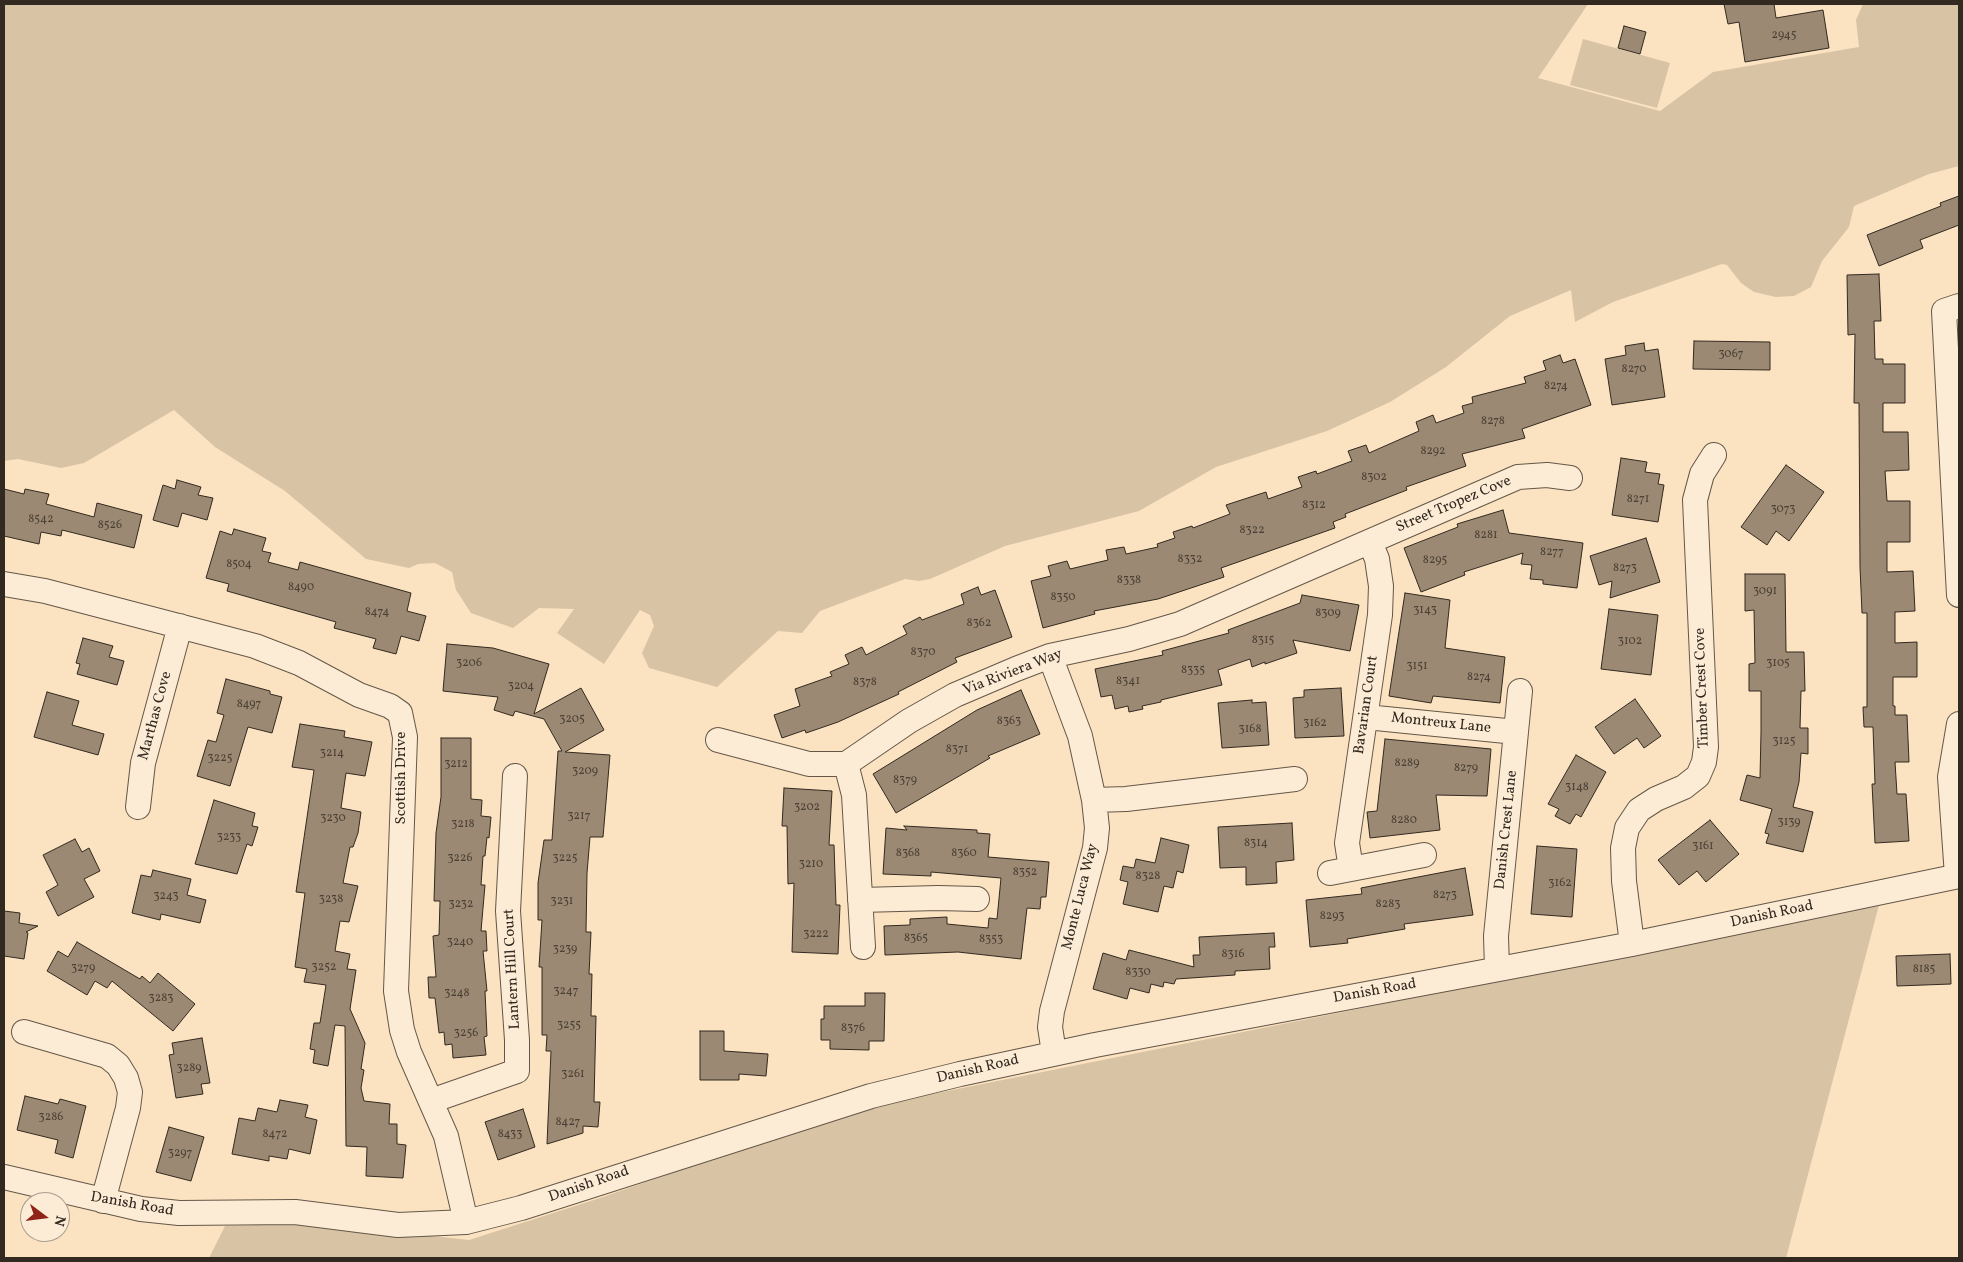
<!DOCTYPE html>
<html>
<head>
<meta charset="utf-8">
<style>
	body { margin:0 }
	#map { position:relative; width:1963px; height:1262px; overflow:hidden; background:#fbe2c0; font-family:Vollkorn,serif }
	canvas { display:block }
	.frame { position:absolute; inset:0; border:5px solid #322920; pointer-events:none }
	.north { position:absolute; left:20px; top:1192px; width:50px; height:50px; box-sizing:border-box; background:#fcecd6; border:1px solid #ab9e8d; border-radius:50%; rotate:105deg; font-size:14px; font-weight:700; line-height:20px; text-align:center; color:#322920 }
	.north::after { content:''; display:block; margin:auto; width:18px; height:22px; background:#8f2418; clip-path:polygon(50% 0,100% 100%,50% 72%,0 100%) }
</style>
</head>
<body>
<div id="map">
<canvas width="1963" height="1262"></canvas>
<div class="frame"></div>
<div class="north">N</div>
</div>
<script>
const ctx = document.querySelector('canvas').getContext('2d');
ctx.lineJoin = 'round';
function fillPath(path, color) {
  ctx.fillStyle = color;
  ctx.fill(path, 'evenodd');
}
function poly(rows) {
  const path = new Path2D();
  for (const r of rows) {
    path.moveTo(r[0], r[1]);
    for (let i = 2; i < r.length; i += 2) path.lineTo(r[i], r[i + 1]);
  }
  return path;
}
function trace(path, color, width, dash) {
  ctx.strokeStyle = color;
  ctx.lineWidth = width;
  ctx.lineCap = dash ? 'butt' : 'round';
  ctx.setLineDash(dash || []);
  ctx.stroke(path);
}
function drawText(font, color, halo, rows, align = 'center') {
  ctx.font = font + ' Vollkorn,serif';
  ctx.lineWidth = 4;
  ctx.setLineDash([]);
  ctx.textBaseline = 'middle';
  ctx.strokeStyle = halo;
  ctx.fillStyle = color;
  for (const [text, x, y, turn = 0] of rows) {
    ctx.save();
    ctx.translate(x, y);
    ctx.rotate((+turn || 0) * Math.PI / 180);
    ctx.textAlign = isNaN(turn) ? turn : align;
    if (halo) ctx.strokeText(text, 0, 0);
    ctx.fillText(text, 0, 0);
    ctx.restore();
  }
}
fillPath(poly([
	[4,4,1588,4,1538,78,1660,111,1713,72,1859,47,1856,20,1863,4,1959,4,1959,166,1929,174,1854,206,1849,227,1822,261,1811,287,1794,296,1776,297,1754,292,1741,283,1727,265,1722,264,1613,302,1575,322,1571,290,1510,316,1446,367,1390,402,1327,431,1216,467,1139,511,1005,546,930,579,919,581,905,579,820,611,802,633,778,631,717,687,649,668,642,653,654,626,650,615,640,610,604,664,557,633,574,609,539,608,513,628,471,613,456,590,452,572,435,563,418,564,409,568,366,559,285,491,215,447,174,410,84,463,61,468,18,459,4,461],
	[1583,39,1670,63,1657,108,1570,85],
	[1879,905,1786,1258,209,1258,225,1226,317,1223,469,1240,600,1198,857,1109]
]), '#d9c3a5');
const building = poly([
	[1724,4,1774,4,1776,18,1823,10,1829,48,1745,62,1739,22,1728,24,1724,4],
	[1624,26,1646,32,1640,54,1618,48,1624,26],
	[1959,196,1959,225,1920,240,1923,248,1879,266,1867,235,1941,206,1940,203,1959,196],
	[1879,274,1881,321,1874,321,1875,359,1883,359,1883,364,1905,364,1905,403,1883,403,1883,432,1908,432,1909,470,1885,471,1887,501,1910,501,1910,542,1887,542,1887,572,1913,571,1915,611,1895,612,1895,643,1917,642,1917,677,1893,677,1893,706,1895,706,1895,715,1907,715,1909,762,1895,762,1897,794,1906,794,1909,841,1875,843,1872,784,1875,784,1873,727,1864,727,1863,707,1867,707,1867,613,1862,613,1860,567,1859,403,1854,403,1855,334,1848,335,1847,275,1879,274],
	[1694,341,1770,342,1770,370,1693,369,1694,341],
	[1644,343,1645,351,1658,349,1665,397,1612,405,1605,359,1626,355,1625,346,1644,343],
	[1560,355,1563,363,1575,359,1591,405,1522,429,1525,438,1462,454,1466,466,1406,487,1407,490,1345,514,1346,517,1333,522,1335,528,1221,568,1224,577,1158,599,1094,611,1095,614,1043,628,1031,581,1051,576,1048,566,1067,561,1070,569,1108,560,1106,550,1124,547,1126,554,1158,547,1157,544,1175,538,1173,532,1192,526,1193,528,1230,514,1226,505,1266,492,1268,499,1302,487,1298,477,1316,471,1317,474,1352,461,1348,451,1366,445,1369,453,1419,431,1416,422,1433,415,1436,423,1464,413,1462,406,1473,403,1472,397,1526,383,1524,377,1546,370,1543,361,1560,355],
	[1621,458,1647,462,1645,472,1660,474,1658,484,1664,485,1658,522,1612,515,1621,458],
	[1786,465,1824,492,1789,541,1776,531,1767,545,1741,527,1786,465],
	[177,480,201,487,198,495,213,498,207,520,182,513,178,527,153,520,163,485,175,489,177,480],
	[4,489,24,494,25,489,49,494,46,504,94,517,97,503,142,515,134,548,62,530,61,536,41,532,39,544,4,536,4,489],
	[1503,510,1509,533,1583,543,1577,588,1543,584,1543,580,1530,579,1532,565,1521,564,1523,553,1464,572,1465,575,1421,592,1404,548,1458,527,1457,524,1503,510],
	[234,529,266,538,262,551,271,553,268,562,298,570,300,562,411,593,407,611,426,616,419,641,401,636,396,654,373,648,376,639,334,628,336,622,227,591,229,584,206,578,220,531,232,535,234,529],
	[1646,538,1660,582,1610,598,1612,581,1599,585,1590,556,1646,538],
	[1745,574,1785,574,1786,652,1804,652,1805,691,1801,691,1800,728,1808,728,1808,754,1801,753,1799,782,1793,807,1813,812,1803,852,1766,843,1769,834,1765,833,1772,809,1740,800,1747,775,1760,778,1761,732,1761,691,1749,691,1749,664,1755,663,1754,610,1745,611,1745,574],
	[978,587,981,595,995,590,1012,637,955,658,957,662,898,692,899,694,838,722,806,733,805,730,782,738,774,715,800,706,795,689,832,676,830,672,849,664,845,655,862,647,866,655,907,634,903,626,920,617,922,620,964,604,961,594,978,587],
	[1405,593,1450,600,1445,648,1505,657,1500,703,1433,696,1431,703,1389,696,1405,593],
	[1302,595,1359,605,1350,651,1293,640,1297,653,1265,664,1265,662,1252,667,1250,659,1218,670,1222,685,1161,700,1161,702,1142,706,1143,709,1129,712,1128,706,1115,709,1112,695,1101,697,1095,669,1163,655,1162,651,1229,633,1228,630,1300,603,1302,595],
	[1609,609,1658,615,1651,675,1601,669,1609,609],
	[83,638,113,646,109,657,124,661,117,685,77,674,80,664,76,663,83,638],
	[447,644,493,648,549,664,534,714,581,688,604,730,565,752,610,755,603,837,590,837,587,873,586,932,591,932,589,974,592,974,591,1016,596,1016,594,1102,600,1102,598,1127,583,1126,583,1133,547,1144,551,1051,546,1051,547,1035,542,1035,542,967,539,967,542,920,538,920,538,883,544,840,552,840,558,751,562,751,544,719,515,711,513,716,494,710,498,697,443,691,447,644],
	[226,679,270,691,270,694,282,697,272,733,248,727,230,786,197,776,208,740,216,742,224,715,217,713,226,679],
	[1341,688,1344,736,1295,738,1293,698,1304,697,1304,690,1341,688],
	[1021,690,1040,734,988,756,990,758,896,813,873,774,977,710,1021,690],
	[47,692,79,701,72,725,104,734,98,755,34,737,47,692],
	[1635,699,1661,736,1644,748,1637,738,1614,754,1595,727,1635,699],
	[1252,700,1252,703,1266,702,1269,745,1222,748,1218,703,1252,700],
	[300,724,345,731,344,737,372,742,365,776,346,773,341,808,361,812,358,833,353,847,350,847,343,883,358,886,349,922,340,921,335,951,350,954,347,969,356,970,350,1009,365,1043,361,1069,364,1070,361,1088,364,1101,390,1104,389,1124,397,1124,397,1144,406,1145,403,1178,366,1176,367,1147,346,1146,345,1026,335,1025,328,1066,313,1063,315,1050,310,1049,314,1023,320,1023,326,985,304,982,307,969,295,967,305,893,296,892,314,770,292,767,300,724],
	[441,738,471,738,471,799,482,800,481,816,491,817,489,838,487,837,485,856,483,856,481,885,485,885,481,931,486,931,487,951,483,951,487,991,485,991,487,1036,484,1037,486,1055,453,1058,452,1044,445,1045,444,1032,439,1033,435,998,429,998,428,977,436,977,433,936,439,935,440,901,434,901,436,833,441,797,441,738],
	[1385,739,1491,749,1487,796,1436,795,1440,830,1370,838,1367,812,1377,811,1385,739],
	[1576,755,1606,772,1581,817,1576,814,1570,824,1555,816,1559,809,1548,804,1576,755],
	[784,788,832,791,829,845,834,845,836,905,840,905,838,954,792,952,794,883,788,884,787,826,782,826,784,788],
	[214,800,255,813,252,826,258,827,252,846,247,844,237,874,195,864,214,800],
	[1710,820,1739,854,1706,882,1697,871,1679,885,1658,860,1710,820],
	[1292,823,1294,860,1276,862,1277,883,1246,885,1246,867,1220,868,1218,827,1292,823],
	[904,826,977,830,977,833,990,834,988,857,1049,862,1046,897,1041,897,1040,909,1027,908,1021,959,958,952,885,955,884,926,910,925,910,919,947,917,947,924,988,928,989,918,997,919,1001,878,931,872,931,876,883,874,886,828,907,830,904,826],
	[1161,838,1189,845,1183,873,1177,871,1173,888,1164,886,1158,912,1123,904,1128,882,1120,880,1123,866,1134,868,1136,859,1155,863,1161,838],
	[75,839,82,852,89,848,100,871,84,879,94,897,58,916,46,892,58,885,43,855,75,839],
	[1537,846,1577,849,1572,917,1531,914,1537,846],
	[1465,868,1473,915,1404,924,1405,929,1347,939,1348,943,1310,947,1306,900,1362,894,1361,888,1465,868],
	[153,870,191,879,187,895,206,900,200,923,161,914,160,920,132,913,141,875,151,877,153,870],
	[4,911,20,913,19,923,38,926,26,932,28,933,24,959,4,956,4,911],
	[1274,933,1275,947,1269,947,1270,969,1235,971,1235,975,1176,979,1174,984,1164,982,1163,987,1151,984,1149,993,1130,988,1127,999,1093,989,1103,953,1126,960,1129,950,1194,967,1193,955,1200,955,1199,937,1274,933],
	[77,942,140,979,142,976,150,983,158,973,195,1004,173,1031,112,981,107,988,95,981,87,995,47,971,58,951,68,957,77,942],
	[1950,954,1951,984,1897,986,1896,956,1950,954],
	[865,993,885,993,884,1041,869,1041,869,1050,830,1049,830,1040,821,1040,821,1019,824,1019,824,1006,865,1006,865,993],
	[700,1031,724,1031,724,1051,768,1054,766,1076,739,1074,739,1080,700,1080,700,1031],
	[202,1038,210,1083,201,1084,203,1094,176,1098,169,1055,174,1054,172,1043,202,1038],
	[25,1096,58,1104,60,1099,86,1106,73,1158,55,1153,58,1140,17,1130,25,1096],
	[280,1100,308,1105,305,1117,317,1120,310,1154,289,1149,287,1159,269,1156,269,1161,232,1154,239,1118,255,1121,258,1108,277,1112,280,1100],
	[523,1109,535,1147,498,1160,485,1122,523,1109],
	[169,1127,204,1137,191,1181,156,1172,169,1127]
]);
fillPath(building, '#9b8973');
trace(building, '#322920', 1);
const minor = poly([
	[1959,306,1944,311,1959,595],
	[4,584,45,591,255,646,299,663,359,695,390,706,400,713,405,737,396,991,402,1030,409,1052,446,1136,466,1222],
	[1050,656,1080,736,1094,800,1097,828,1095,848,1052,1011,1050,1027,1054,1053],
	[1366,717,1516,732],
	[718,740,809,764,846,764,909,721,955,695,1016,669,1050,656,1129,639,1180,624,1518,477,1547,475,1570,478],
	[846,764,854,795,863,947],
	[1094,800,1126,799,1295,779],
	[138,807,143,763,180,626],
	[1351,869,1347,843,1380,615,1381,586,1377,559,1370,542],
	[1330,873,1424,855],
	[1957,876,1950,777,1959,724],
	[860,900,938,898,977,899],
	[1632,944,1624,881,1623,848,1627,828,1639,810,1656,799,1684,787,1698,776,1704,762,1706,747,1695,500,1702,474,1714,455],
	[1497,969,1496,936,1520,691],
	[24,1032,107,1056,118,1065,126,1078,130,1092,128,1108,103,1201],
	[431,1101,517,1071,517,1040,508,911,515,776],
	[4,1177,141,1209,179,1213,295,1212,398,1225,466,1222,521,1208,871,1096,960,1074,1095,1045,1632,944,1959,876]
]);
trace(minor, '#645748', 26);
trace(minor, '#fcecd6', 24);
drawText('12px', '#4c4135', null, [
	["2945",1784,36],
	["3067",1731,355],
	["8270",1634,370],
	["8274",1556,387],
	["8278",1493,422],
	["8292",1433,452],
	["8302",1374,478],
	["8271",1638,500],
	["8312",1314,506],
	["3073",1783,510],
	["8542",41,520],
	["8526",110,526],
	["8322",1252,531],
	["8281",1486,536],
	["8277",1552,553],
	["8332",1190,560],
	["8295",1435,561],
	["8504",239,565],
	["8273",1625,569],
	["8338",1129,581],
	["8490",301,588],
	["3091",1765,592],
	["8350",1063,598],
	["3143",1425,611],
	["8474",377,613],
	["8309",1328,614],
	["8362",979,624],
	["8315",1263,641],
	["3102",1630,642],
	["8370",923,653],
	["3206",469,664],
	["3105",1778,664],
	["3151",1417,667],
	["8335",1193,671],
	["8274",1479,678],
	["8341",1128,682],
	["8378",865,683],
	["3204",521,687],
	["8497",249,705],
	["3205",572,720],
	["8363",1009,722],
	["3162",1315,724],
	["3168",1250,730],
	["3125",1784,742],
	["8371",957,750],
	["3214",332,754],
	["3225",220,759],
	["8289",1407,764],
	["3212",456,765],
	["8279",1466,769],
	["3209",585,772],
	["8379",905,781],
	["3148",1577,788],
	["3202",807,808],
	["3217",579,817],
	["3230",333,819],
	["8280",1404,821],
	["3139",1789,823],
	["3218",463,825],
	["3233",229,838],
	["8314",1256,844],
	["3161",1703,847],
	["8368",908,854],
	["8360",964,854],
	["3226",460,859],
	["3225",565,859],
	["3210",811,865],
	["8352",1025,873],
	["8328",1148,877],
	["3162",1560,884],
	["8273",1445,896],
	["3243",166,897],
	["3238",331,900],
	["3231",562,902],
	["3232",461,905],
	["8283",1388,905],
	["8293",1332,917],
	["3222",816,935],
	["8365",916,939],
	["8353",991,940],
	["3240",460,943],
	["3239",565,950],
	["8316",1233,955],
	["3252",324,968],
	["3279",83,969],
	["8185",1924,970],
	["8330",1138,973],
	["3247",566,992],
	["3248",457,994],
	["3283",161,999],
	["3255",569,1026],
	["8376",853,1029],
	["3256",466,1034],
	["3289",189,1069],
	["3261",573,1075],
	["3286",51,1118],
	["8427",568,1123],
	["8472",275,1135],
	["8433",510,1135],
	["3297",180,1154]
]);
drawText('15px', '#322920', '#fcecd6', [
	["Street Tropez Cove",1454,505,-23],
	["Via Riviera Way",1013,673,-21],
	["Timber Crest Cove",1703,688,-92],
	["Bavarian Court",1367,705,-82],
	["Marthas Cove",156,716,-75],
	["Montreux Lane",1441,724,6],
	["Scottish Drive",402,778,-90],
	["Danish Crest Lane",1507,830,-84],
	["Monte Luca Way",1081,897,-76],
	["Danish Road",1772,915,-12],
	["Lantern Hill Court",513,969,-93],
	["Danish Road",1375,992,-10],
	["Danish Road",978,1070,-13],
	["Danish Road",589,1185,-19],
	["Danish Road",132,1205,10]
]);
</script>
</body>
</html>
